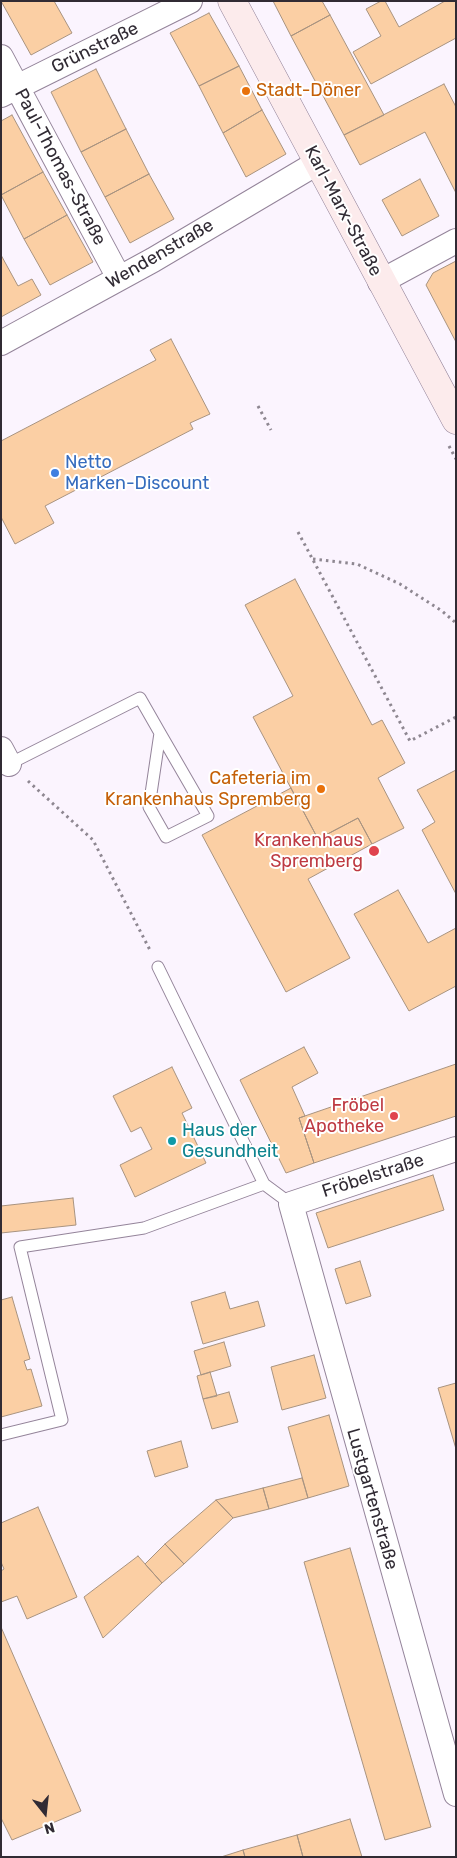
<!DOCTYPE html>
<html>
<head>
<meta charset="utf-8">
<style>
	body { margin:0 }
	#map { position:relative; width:457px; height:1858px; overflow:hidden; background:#fbf4fe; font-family:Rubik,sans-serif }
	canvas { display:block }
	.frame { position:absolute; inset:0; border:2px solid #312b34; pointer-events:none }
	.north { position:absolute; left:20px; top:1788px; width:50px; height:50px; -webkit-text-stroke:4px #fff; paint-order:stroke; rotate:164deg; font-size:14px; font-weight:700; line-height:20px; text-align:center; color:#312b34 }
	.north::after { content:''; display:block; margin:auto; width:18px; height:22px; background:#312b34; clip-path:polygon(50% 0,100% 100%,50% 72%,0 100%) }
</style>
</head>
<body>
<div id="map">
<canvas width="457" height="1858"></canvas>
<div class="frame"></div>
<div class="north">N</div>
</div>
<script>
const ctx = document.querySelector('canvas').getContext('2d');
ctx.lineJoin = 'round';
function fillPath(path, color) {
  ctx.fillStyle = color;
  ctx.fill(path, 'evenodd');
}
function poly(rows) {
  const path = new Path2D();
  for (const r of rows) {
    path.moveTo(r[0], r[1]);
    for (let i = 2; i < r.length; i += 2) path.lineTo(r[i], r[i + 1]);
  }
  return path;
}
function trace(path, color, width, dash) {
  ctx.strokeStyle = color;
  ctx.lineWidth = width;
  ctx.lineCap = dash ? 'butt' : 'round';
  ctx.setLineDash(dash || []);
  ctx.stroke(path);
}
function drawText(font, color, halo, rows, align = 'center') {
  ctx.font = font + ' Rubik,sans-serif';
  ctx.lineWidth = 4;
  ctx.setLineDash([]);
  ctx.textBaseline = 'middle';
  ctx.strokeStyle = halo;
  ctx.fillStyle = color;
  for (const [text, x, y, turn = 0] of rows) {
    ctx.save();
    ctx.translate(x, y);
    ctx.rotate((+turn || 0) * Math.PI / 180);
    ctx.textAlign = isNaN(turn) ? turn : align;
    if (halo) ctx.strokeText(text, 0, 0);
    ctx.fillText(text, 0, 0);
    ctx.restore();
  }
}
const building = poly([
	[1,1,54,1,72,33,31,55,1,1],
	[273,1,322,1,330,15,291,36,273,1],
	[381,1,385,1,399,27,445,1,456,1,456,38,371,84,353,52,381,36,366,9,381,1],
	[209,13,239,66,199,86,170,33,209,13],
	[330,15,384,115,344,135,291,36,330,15],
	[239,66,262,110,223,133,199,86,239,66],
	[96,69,126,129,81,152,51,92,96,69],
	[444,84,456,107,456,193,425,132,360,165,344,135,444,84],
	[262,110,286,154,246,177,223,133,262,110],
	[12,115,43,172,1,195,1,121,12,115],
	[126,129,149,174,105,197,81,152,126,129],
	[43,172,67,215,24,239,1,195,43,172],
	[149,174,174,219,130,243,105,197,149,174],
	[420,179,439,216,402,236,382,200,420,179],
	[67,215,93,262,50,285,24,239,67,215],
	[1,255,18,286,32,279,41,295,1,317,1,255],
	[456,261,456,342,426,285,433,273,456,261],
	[171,339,210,414,190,423,193,429,45,506,54,523,15,544,1,517,1,441,156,360,150,350,171,339],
	[295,579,372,725,382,720,405,763,378,778,404,828,372,844,358,818,318,839,253,717,293,696,245,605,295,579],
	[456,770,456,894,422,830,435,822,417,790,456,770],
	[291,788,318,839,358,818,372,844,308,879,350,958,286,992,202,835,291,788],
	[398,890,428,943,456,928,456,986,409,1011,354,914,398,890],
	[304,1047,318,1073,292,1087,305,1116,299,1118,314,1163,286,1173,240,1080,304,1047],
	[456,1064,456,1116,314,1163,299,1118,456,1064],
	[172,1067,192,1108,182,1113,206,1163,135,1197,120,1165,152,1149,141,1127,131,1132,113,1096,172,1067],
	[433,1175,444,1210,328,1248,316,1213,433,1175],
	[73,1198,76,1225,1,1233,1,1206,73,1198],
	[360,1261,371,1296,346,1304,335,1269,360,1261],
	[225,1292,230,1309,258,1301,265,1326,203,1344,191,1302,225,1292],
	[12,1297,30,1359,24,1361,27,1370,31,1369,42,1406,1,1417,1,1300,12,1297],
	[224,1342,231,1366,201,1375,194,1351,224,1342],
	[314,1355,326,1398,282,1410,271,1367,314,1355],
	[210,1372,217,1396,203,1399,197,1376,210,1372],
	[456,1383,456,1449,438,1388,456,1383],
	[229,1392,238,1422,212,1429,203,1399,229,1392],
	[329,1415,349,1486,308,1498,288,1427,329,1415],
	[181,1441,188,1467,155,1477,147,1451,181,1441],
	[302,1478,308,1498,269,1509,263,1488,302,1478],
	[263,1488,269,1509,233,1518,216,1500,263,1488],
	[216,1500,233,1518,184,1564,165,1544,216,1500],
	[38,1507,77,1597,27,1619,17,1596,1,1602,1,1571,4,1569,1,1562,1,1523,38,1507],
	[165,1544,184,1564,162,1583,145,1564,165,1544],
	[350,1548,431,1827,385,1840,304,1562,350,1548],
	[138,1556,162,1583,103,1638,84,1597,138,1556],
	[1,1627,81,1811,12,1840,1,1818,1,1627],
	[350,1819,362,1857,303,1857,297,1835,350,1819],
	[297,1835,303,1857,245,1857,243,1850,297,1835],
	[243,1850,245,1857,221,1857,243,1850]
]);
fillPath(building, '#fbcfa4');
trace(building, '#a89380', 1);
const service = poly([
	[7,765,140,698,160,733,208,816,166,837,149,807,160,733],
	[158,967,264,1184,291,1204],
	[1,1435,62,1420,20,1247,144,1228,264,1184]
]);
const minor = poly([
	[1,57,119,278],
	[1,95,190,1],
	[380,282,456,241],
	[1,343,153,260,317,163],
	[1,749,9,764],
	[456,1149,291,1204,456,1794]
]);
const secondary = poly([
	[232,1,456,420]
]);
trace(service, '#94849a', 13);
trace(minor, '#94849a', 26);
trace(secondary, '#94849a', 29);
trace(poly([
	[258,406,271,430],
	[449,446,456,459],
	[298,532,410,741,456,717],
	[313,559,357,564,400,584,442,611,456,623],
	[28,781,93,840,151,952]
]), '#8e8791', 3, [2.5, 4]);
trace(service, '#fff', 11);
trace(minor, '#fff', 24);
trace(secondary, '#fcebec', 28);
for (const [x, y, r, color] of [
	[246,91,5,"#e8710a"],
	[55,473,5,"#3f7fe0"],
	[321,789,5,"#e8710a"],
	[374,851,6,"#e0444e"],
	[394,1116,5,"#e0444e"],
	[172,1141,5,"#0f9aa8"]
]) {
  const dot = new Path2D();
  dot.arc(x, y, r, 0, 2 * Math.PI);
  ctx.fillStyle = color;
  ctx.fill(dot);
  trace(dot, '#fff', 2);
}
drawText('18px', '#312b34', '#fff', [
	["Grünstraße",95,48,-26],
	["Paul-Thomas-Straße",60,167,62],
	["Karl-Marx-Straße",343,211,62],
	["Wendenstraße",160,254,-30],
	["Fröbelstraße",373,1176,-18],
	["Lustgartenstraße",372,1499,74]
]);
drawText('18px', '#c56008', '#fff', [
	["Stadt-Döner",256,91],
	["Cafeteria im",311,779,"right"],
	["Krankenhaus Spremberg",311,800,"right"]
], 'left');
drawText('18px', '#366cbe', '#fff', [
	["Netto",65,463],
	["Marken-Discount",65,484]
], 'left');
drawText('18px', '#be3a42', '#fff', [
	["Krankenhaus",363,841],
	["Spremberg",363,862],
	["Fröbel",384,1106],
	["Apotheke",384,1127]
], 'right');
drawText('18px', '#0d838f', '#fff', [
	["Haus der",182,1131],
	["Gesundheit",182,1152]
], 'left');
</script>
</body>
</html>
